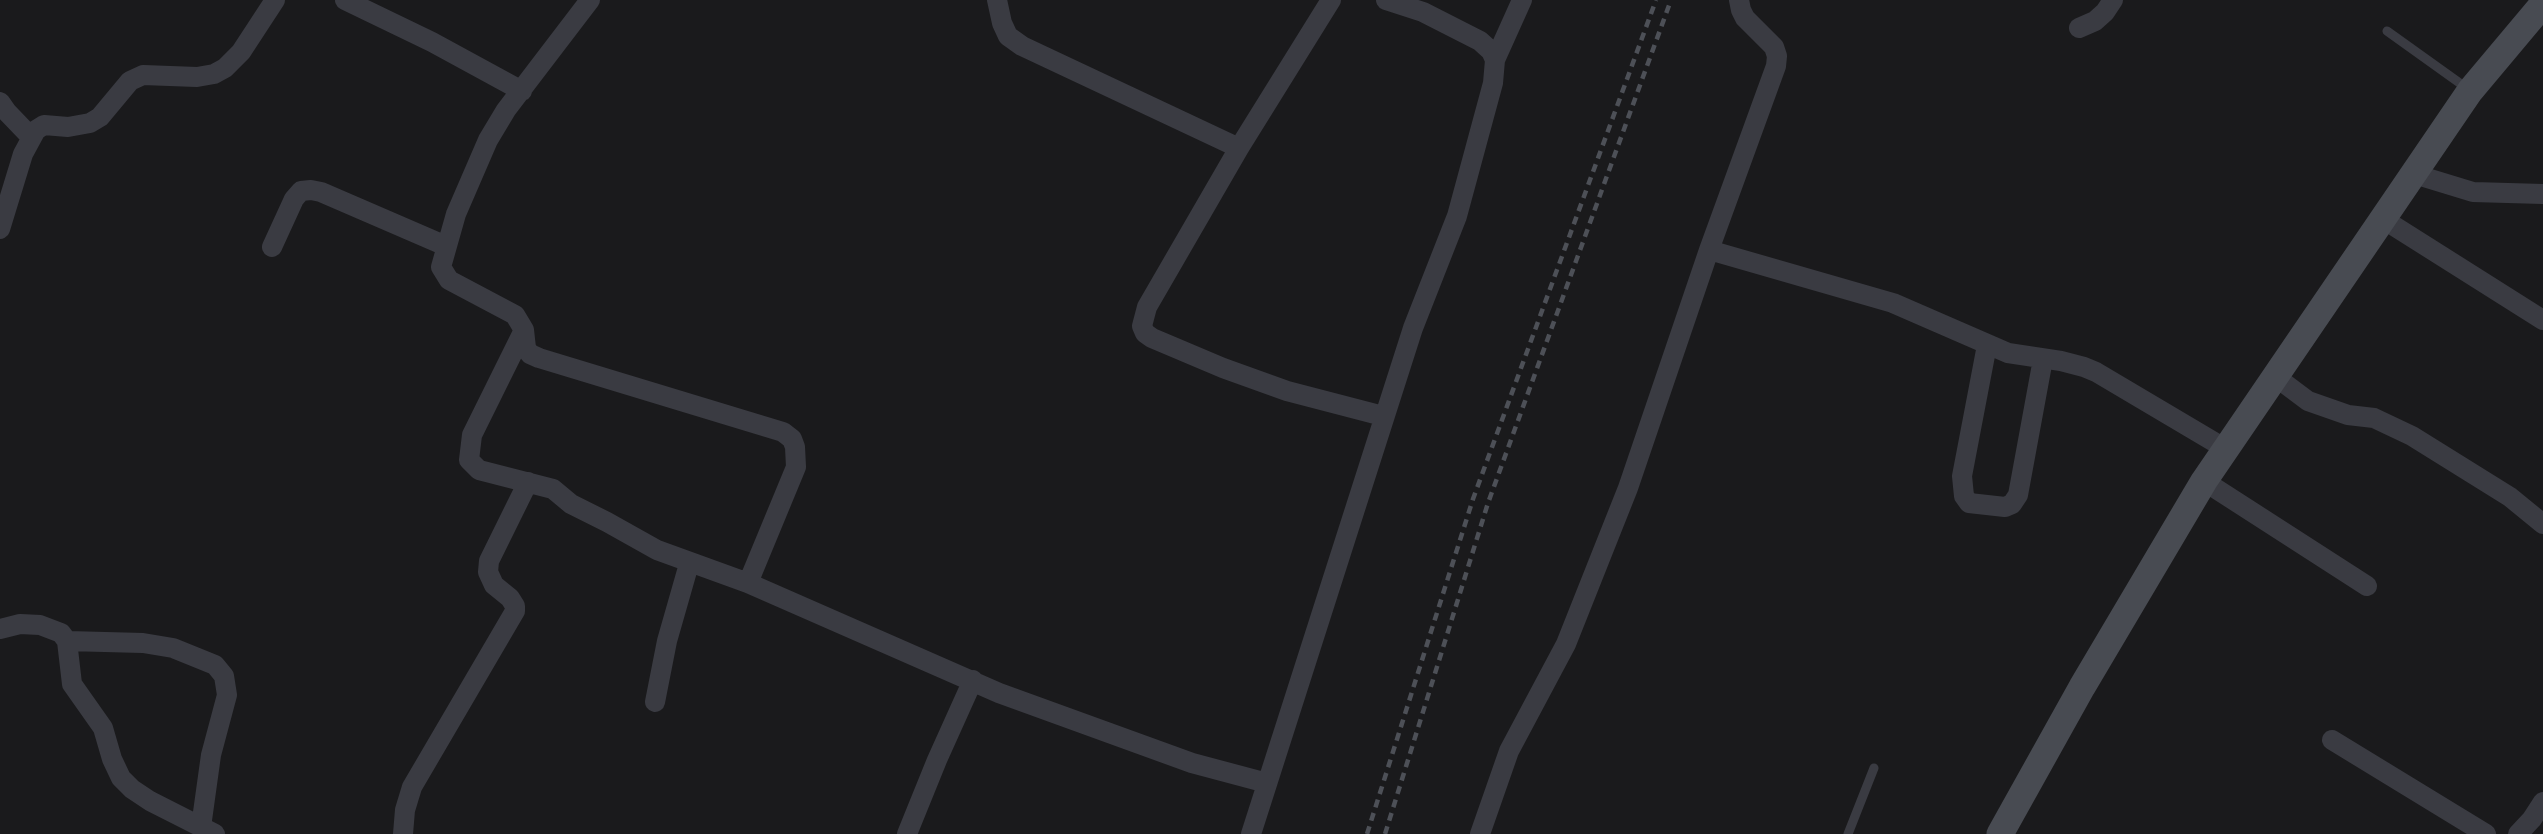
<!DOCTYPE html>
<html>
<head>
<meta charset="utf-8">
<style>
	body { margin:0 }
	canvas { display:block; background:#1a1a1c }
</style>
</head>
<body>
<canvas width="2543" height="834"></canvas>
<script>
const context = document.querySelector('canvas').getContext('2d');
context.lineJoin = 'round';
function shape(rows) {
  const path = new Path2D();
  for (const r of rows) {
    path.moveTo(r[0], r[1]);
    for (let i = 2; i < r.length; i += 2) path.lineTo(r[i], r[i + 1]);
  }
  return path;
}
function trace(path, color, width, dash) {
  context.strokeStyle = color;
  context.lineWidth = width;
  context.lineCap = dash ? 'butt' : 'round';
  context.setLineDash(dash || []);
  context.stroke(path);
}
trace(shape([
	[2387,31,2468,89],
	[1848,834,1874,768]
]), '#3a3b42', 9);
trace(shape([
	[345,0,432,42,522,91],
	[590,0,506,110,488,140,456,214,441,267,449,280,515,315,524,330,526,348,530,354,539,358,783,432,792,439,795,447,796,467,748,583],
	[997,0,1002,23,1008,36,1022,46,1239,148],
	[1331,0,1239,148,1147,307,1142,326,1145,333,1152,338,1223,368,1287,391,1383,416],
	[2079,28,2095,21,2105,12,2113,0],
	[1495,60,1522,0],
	[0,102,7,112,31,137],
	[2414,174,2473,192,2543,194],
	[2383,219,2543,320],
	[0,229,23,154,36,130,44,125,68,127,90,123,100,117,130,81,143,75,197,77,214,74,225,68,241,52,275,0],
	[272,247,294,199,301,191,311,190,321,192,446,246],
	[1709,250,1893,303,2008,353,2061,361,2084,367,2096,372,2226,449],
	[524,330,472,435,469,460,479,470,553,489,571,504,607,522,657,550,748,583,999,693,1192,763,1267,783],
	[1987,345,1962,476,1964,496,1969,503,2005,507,2012,504,2018,495,2043,359],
	[2276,377,2308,401,2348,415,2374,418,2412,436,2510,497,2543,524],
	[2204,481,2367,586],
	[0,629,20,624,40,625,61,633,67,641,72,684,103,728,112,759,121,778,132,789,150,801,215,834],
	[67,641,143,643,173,648,215,665,224,676,227,695,211,755,201,827],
	[655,702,667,641,689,564],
	[2332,740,2486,834],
	[403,834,405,810,412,787,515,611,515,606,510,598,494,585,488,572,489,561,528,482],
	[907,834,937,760,973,680],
	[1251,834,1413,328,1457,216,1493,83,1495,60,1491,51,1480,41,1423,12,1386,0],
	[1480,834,1509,751,1566,644,1628,488,1709,250,1776,66,1777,56,1774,47,1745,18,1741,10,1739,0],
	[2518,834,2532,819,2543,802]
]), '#3a3b42', 20);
trace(shape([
	[2000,834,2082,687,2204,481,2470,91,2543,4]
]), '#484b52', 27);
trace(shape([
	[1367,834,1473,499,1656,0],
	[1385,834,1488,503,1671,0]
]), '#4d5057', 4.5, [8, 6]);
</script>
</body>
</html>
